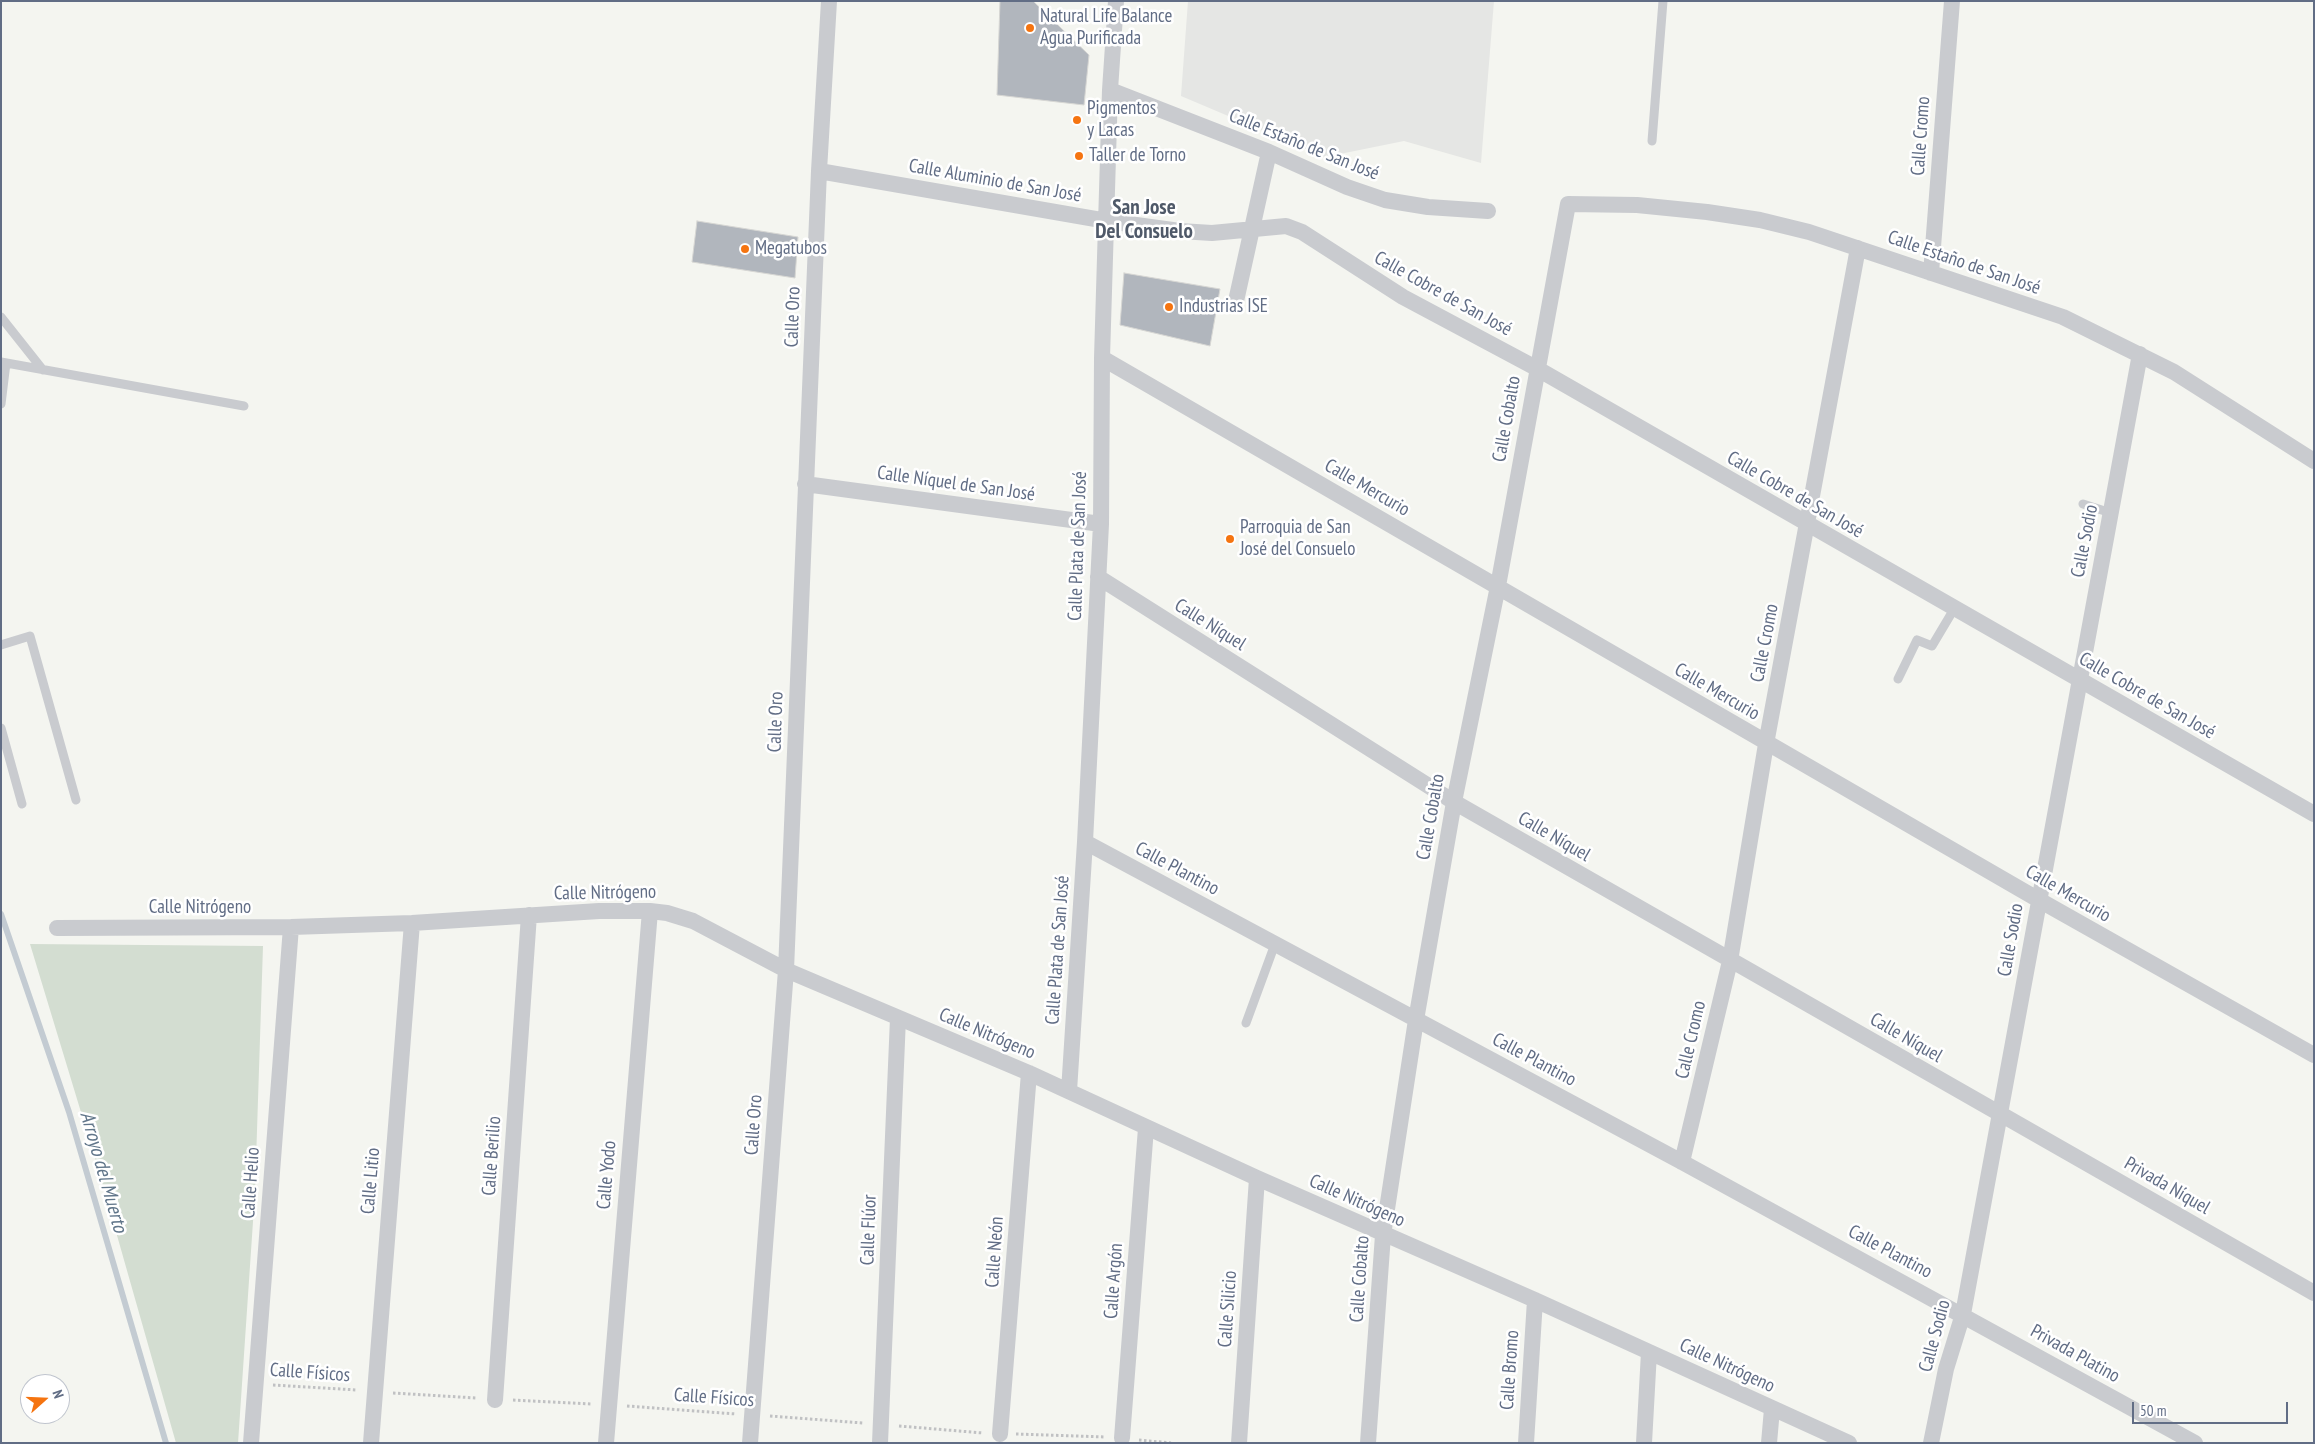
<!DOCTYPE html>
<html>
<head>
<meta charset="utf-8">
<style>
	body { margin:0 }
	#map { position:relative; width:2315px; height:1444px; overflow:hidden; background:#f4f5f0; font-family:"PT Sans Narrow",sans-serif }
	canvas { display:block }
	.frame { position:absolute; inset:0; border:2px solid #616d85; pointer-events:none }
	.north { position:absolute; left:20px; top:1374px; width:50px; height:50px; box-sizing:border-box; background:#fff; border:1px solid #c0c5ce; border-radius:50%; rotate:70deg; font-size:14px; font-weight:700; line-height:20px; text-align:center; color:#616d85 }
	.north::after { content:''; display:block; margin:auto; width:18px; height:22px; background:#f57410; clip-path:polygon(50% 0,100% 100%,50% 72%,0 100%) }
	.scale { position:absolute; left:2132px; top:1402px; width:156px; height:22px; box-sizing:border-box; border:2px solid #616d85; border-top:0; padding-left:6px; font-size:15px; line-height:18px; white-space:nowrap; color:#616d85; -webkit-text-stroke:4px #fff; paint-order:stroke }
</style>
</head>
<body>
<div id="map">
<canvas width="2315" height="1444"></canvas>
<div class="frame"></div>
<div class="north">N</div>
<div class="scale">50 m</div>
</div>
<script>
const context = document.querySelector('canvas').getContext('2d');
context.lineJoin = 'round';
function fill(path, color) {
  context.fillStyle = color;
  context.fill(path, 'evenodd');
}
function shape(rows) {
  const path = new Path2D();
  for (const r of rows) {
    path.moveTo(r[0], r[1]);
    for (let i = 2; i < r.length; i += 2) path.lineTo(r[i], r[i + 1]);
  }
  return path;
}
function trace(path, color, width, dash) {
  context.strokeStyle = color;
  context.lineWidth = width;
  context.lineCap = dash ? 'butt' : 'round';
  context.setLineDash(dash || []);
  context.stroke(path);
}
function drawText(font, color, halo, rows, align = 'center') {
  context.font = font + ' "PT Sans Narrow",sans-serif';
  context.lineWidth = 5;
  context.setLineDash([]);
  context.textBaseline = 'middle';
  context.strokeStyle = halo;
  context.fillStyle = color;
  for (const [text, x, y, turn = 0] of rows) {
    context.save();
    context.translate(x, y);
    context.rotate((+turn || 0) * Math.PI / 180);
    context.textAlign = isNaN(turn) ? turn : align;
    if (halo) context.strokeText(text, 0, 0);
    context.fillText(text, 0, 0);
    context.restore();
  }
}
fill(shape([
	[1188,1,1494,1,1481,163,1404,141,1325,157,1181,96]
]), '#e5e6e4');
fill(shape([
	[30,944,263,946,255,1192,238,1443,176,1443,97,1165]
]), '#d3ddd1');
trace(shape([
	[1,914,69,1112,166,1443]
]), '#c3cbd2', 6);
const building = shape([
	[1000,1,1033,1,1089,55,1084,105,997,95,1000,1],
	[697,221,798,237,795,278,692,262,697,221],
	[1124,273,1220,289,1210,346,1120,325,1124,273]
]);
fill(building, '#b1b6bd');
trace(building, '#d6d6d3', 1);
trace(shape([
	[273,1385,357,1390],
	[393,1393,476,1398],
	[513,1400,591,1404],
	[627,1406,736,1414],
	[770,1416,863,1423],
	[899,1426,983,1433],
	[1016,1434,1105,1437],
	[1139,1440,1171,1443]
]), '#c0c1c3', 3, [2.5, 2.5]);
trace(shape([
	[1652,141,1663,1],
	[1,317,43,370],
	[1,362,244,406],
	[1,404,6,363],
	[2083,504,2111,513],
	[1,645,30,636,76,800],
	[1898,679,1917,640,1932,646,1954,609],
	[1,728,22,804],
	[1246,1023,1275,944]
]), '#c9cbcf', 9);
trace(shape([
	[1110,90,1269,152,1347,187,1385,200,1428,207,1488,211],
	[819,171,1107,221,1180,231,1212,233,1286,226,1302,232,1403,297,1536,368,2314,814],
	[1931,273,1952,1],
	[1236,301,1269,152],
	[1102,358,2039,900,2314,1055],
	[805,484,1101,524],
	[1098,577,1454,802,2314,1293],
	[1085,842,1682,1162,2195,1443],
	[57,928,291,927,412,923,599,911,650,911,667,913,693,921,786,970,1029,1073,1257,1178,1535,1300,1849,1443],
	[1069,1091,1085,842,1101,524,1102,358,1110,90,1116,1],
	[1682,1162,1730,961,1766,744,1858,248],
	[495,1400,529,915],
	[1000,1434,1029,1073],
	[1122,1438,1146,1128],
	[251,1443,291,927],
	[371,1443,412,923],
	[606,1443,650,911],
	[750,1443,786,970,819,171,829,1],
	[880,1443,898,1018],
	[1239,1443,1257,1178],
	[1368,1443,1383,1235,1416,1020,1454,802,1498,586,1568,204,1637,205,1707,212,1760,220,1809,232,2063,317,2174,372,2314,461],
	[1526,1443,1535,1300],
	[1644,1443,1649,1352],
	[1769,1443,1772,1409],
	[1931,1443,1946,1369,1963,1314,2140,354]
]), '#c9cbcf', 16);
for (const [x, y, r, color] of [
	[1030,28,5,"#f57410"],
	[1077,120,5,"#f57410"],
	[1079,156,5,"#f57410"],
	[745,249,5,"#f57410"],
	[1169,307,5,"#f57410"],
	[1230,539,5,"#f57410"]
]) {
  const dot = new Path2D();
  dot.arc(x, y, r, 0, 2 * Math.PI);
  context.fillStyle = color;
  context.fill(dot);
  trace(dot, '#fff', 2);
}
drawText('19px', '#616d85', '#fff', [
	["Natural Life Balance",1040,17],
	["Agua Purificada",1040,39],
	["Pigmentos",1087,109],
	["y Lacas",1087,131],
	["Taller de Torno",1089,156],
	["Megatubos",755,249],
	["Industrias ISE",1179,307],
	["Parroquia de San",1240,528],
	["José del Consuelo",1240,550]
], 'left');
drawText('19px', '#616d85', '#fff', [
	["Calle Cromo",1921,136,-86],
	["Calle Estaño de San José",1304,145,22],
	["Calle Aluminio de San José",995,181,10],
	["Calle Estaño de San José",1964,263,19],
	["Calle Cobre de San José",1443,294,29],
	["Calle Oro",793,317,-88],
	["Calle Cobalto",1507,419,-80],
	["Calle Níquel de San José",956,484,8],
	["Calle Mercurio",1367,488,30],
	["Calle Cobre de San José",1795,495,30],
	["Calle Sodio",2085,541,-79],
	["Calle Plata de San José",1078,546,-88],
	["Calle Níquel",1210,625,32],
	["Calle Cromo",1765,643,-79],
	["Calle Mercurio",1717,692,30],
	["Calle Cobre de San José",2147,696,30],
	["Calle Oro",776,722,-88],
	["Calle Cobalto",1431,817,-80],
	["Calle Níquel",1554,837,30],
	["Calle Plantino",1177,869,28],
	["Calle Nitrógeno",605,893,-1],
	["Calle Mercurio",2068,894,30],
	["Calle Nitrógeno",200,908],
	["Calle Sodio",2011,940,-80],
	["Calle Plata de San José",1058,950,-86],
	["Calle Nitrógeno",987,1034,23],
	["Calle Níquel",1906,1038,30],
	["Calle Cromo",1691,1040,-77],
	["Calle Plantino",1534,1060,28],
	["Calle Oro",754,1125,-86],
	["Calle Berilio",492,1156,-86],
	["Calle Yodo",607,1175,-85],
	["Calle Litio",371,1181,-85],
	["Calle Helio",251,1183,-86],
	["Privada Níquel",2167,1186,30],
	["Calle Nitrógeno",1357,1201,24],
	["Calle Flúor",869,1230,-88],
	["Calle Neón",995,1252,-86],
	["Calle Plantino",1890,1252,28],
	["Calle Cobalto",1360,1279,-86],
	["Calle Argón",1114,1281,-86],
	["Calle Silicio",1228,1309,-86],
	["Calle Sodio",1935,1336,-75],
	["Privada Platino",2075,1354,29],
	["Calle Nitrógeno",1727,1366,25],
	["Calle Bromo",1510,1370,-86],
	["Calle Físicos",310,1373,4],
	["Calle Físicos",714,1398,4]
]);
drawText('italic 20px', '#61768a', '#fff', [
	["Arroyo del Muerto",103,1172,74]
]);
drawText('bold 21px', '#4f5969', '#fff', [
	["San Jose",1144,208],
	["Del Consuelo",1144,232]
]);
</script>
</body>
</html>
